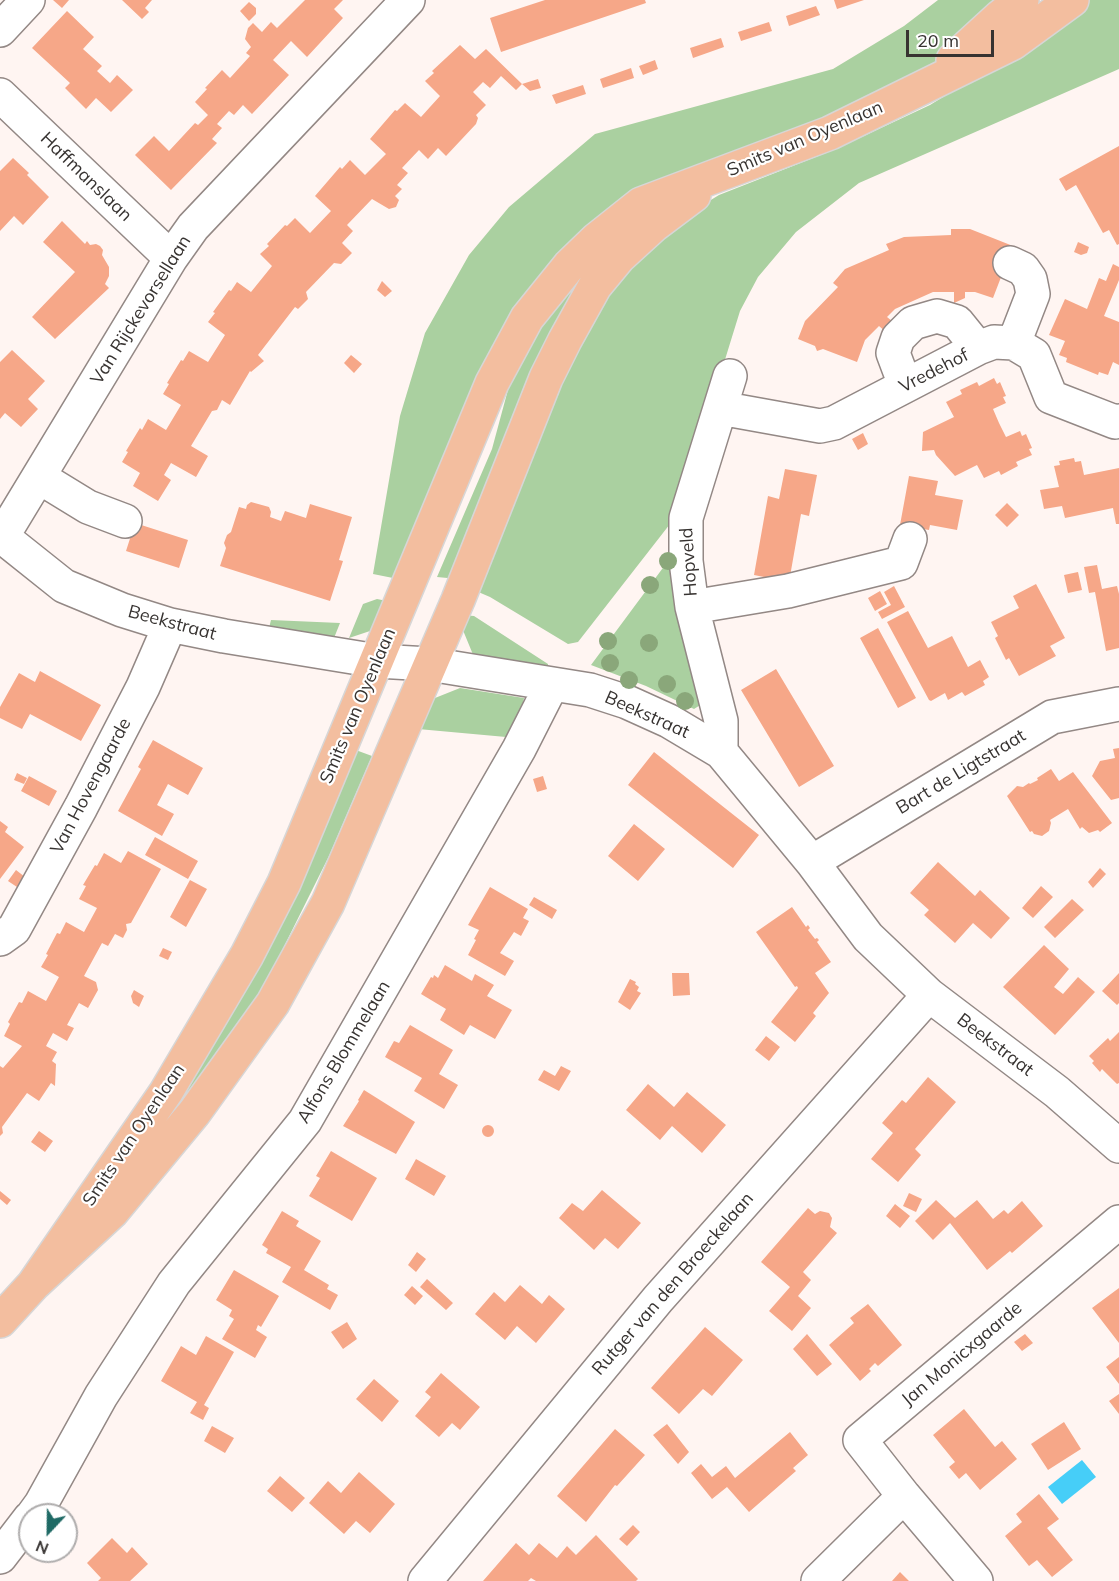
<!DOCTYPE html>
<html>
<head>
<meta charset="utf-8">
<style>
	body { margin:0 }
	#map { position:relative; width:1119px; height:1581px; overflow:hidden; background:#fff5f2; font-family:Mulish,sans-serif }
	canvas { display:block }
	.north { position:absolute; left:18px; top:1503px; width:60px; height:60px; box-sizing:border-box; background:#fff; border:2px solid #afadad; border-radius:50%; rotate:202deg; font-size:16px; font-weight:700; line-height:24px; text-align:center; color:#373331 }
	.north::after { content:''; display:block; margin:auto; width:21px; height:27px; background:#1f6a65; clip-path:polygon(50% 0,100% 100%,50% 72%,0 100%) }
	.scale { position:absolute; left:906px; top:30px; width:88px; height:27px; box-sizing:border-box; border:3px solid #373331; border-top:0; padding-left:8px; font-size:18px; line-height:21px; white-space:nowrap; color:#373331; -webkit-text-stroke:4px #fff; paint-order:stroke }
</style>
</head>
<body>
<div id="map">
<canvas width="1119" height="1581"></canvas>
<div class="north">N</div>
<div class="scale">20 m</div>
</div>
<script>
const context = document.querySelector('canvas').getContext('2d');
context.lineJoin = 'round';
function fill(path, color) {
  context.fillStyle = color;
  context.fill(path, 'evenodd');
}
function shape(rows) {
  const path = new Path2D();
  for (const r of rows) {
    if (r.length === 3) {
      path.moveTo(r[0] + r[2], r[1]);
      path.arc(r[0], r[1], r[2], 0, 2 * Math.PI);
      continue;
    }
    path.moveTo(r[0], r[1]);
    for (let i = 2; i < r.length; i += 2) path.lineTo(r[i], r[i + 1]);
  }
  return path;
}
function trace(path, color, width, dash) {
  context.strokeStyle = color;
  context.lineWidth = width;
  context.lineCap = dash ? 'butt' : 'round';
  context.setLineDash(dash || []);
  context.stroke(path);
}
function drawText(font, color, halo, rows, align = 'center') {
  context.font = font + ' Mulish,sans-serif';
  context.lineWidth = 4.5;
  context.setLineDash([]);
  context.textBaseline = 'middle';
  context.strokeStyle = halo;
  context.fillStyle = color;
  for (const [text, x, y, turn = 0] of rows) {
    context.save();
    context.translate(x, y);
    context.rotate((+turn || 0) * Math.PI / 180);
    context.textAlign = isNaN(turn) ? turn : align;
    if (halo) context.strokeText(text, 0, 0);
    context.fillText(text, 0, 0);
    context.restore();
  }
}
fill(shape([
	[938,0,1014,0,918,76,576,244,403,580,373,574,400,416,425,333,469,255,509,207,595,134,833,69,904,26],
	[1089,0,1119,0,1119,69,859,183,796,232,758,277,740,311,677,515,578,642,568,644,490,597,469,588,570,342,660,231,719,195,836,149,930,105,992,67],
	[603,250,458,579,437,577,492,449,516,360,524,343],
	[668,561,673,562,705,702,694,709,646,686,591,665],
	[377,599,392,602,385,626,349,638,363,604],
	[463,615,474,616,548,664,548,671,474,657,460,623],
	[271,620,340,623,334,638,268,632],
	[460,688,524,698,517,738,418,729,425,702],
	[353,749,372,756,329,856,241,1033,111,1187,207,1056,239,999]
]), '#aad0a0');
fill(shape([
	[1082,1460,1096,1477,1062,1504,1048,1487]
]), '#46cef8');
fill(shape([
	[53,0,69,0,62,8],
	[122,0,152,0,145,8,149,12,142,19],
	[305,0,343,0,334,9,343,18,307,57,291,41,273,60,289,75,252,114,243,105,234,115,229,111,217,124,222,128,212,139,217,143,171,190,135,155,154,136,169,151,195,123,198,125,208,115,195,102,207,89,205,88,222,70,230,78,250,56,246,53,251,47,245,39,248,28,253,23,262,32,271,22,277,28],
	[545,0,645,0,646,3,501,52,490,18],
	[834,0,864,0,837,9],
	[249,2,256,8,256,14,249,21,240,11],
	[816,6,820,15,789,26,786,16],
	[67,11,94,37,83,49,102,66,97,71,110,83,117,75,133,90,111,112,96,98,86,109,65,88,70,83,32,48],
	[769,22,772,31,741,41,738,32],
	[721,38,724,47,693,58,690,48],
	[460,45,475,59,486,49,522,84,516,90,501,76,490,88,483,82,473,92,486,105,476,115,478,118,476,124,446,156,438,148,428,159,419,150,402,168,408,173,397,185,402,189,395,196,399,200,396,207,389,209,372,199,347,225,353,231,342,243,352,253,341,264,334,263,306,292,308,299,298,309,295,307,258,355,264,361,251,372,250,371,230,405,222,400,217,410,212,411,191,446,208,456,196,477,171,463,164,475,171,480,158,501,133,486,140,473,122,462,128,452,126,451,140,428,142,430,148,419,166,430,181,405,163,394,169,384,167,383,181,360,183,361,189,351,208,362,225,335,208,322,215,313,213,312,229,290,231,291,237,282,251,292,272,266,260,254,269,246,267,244,285,225,287,226,295,218,310,233,331,211,315,196,340,167,342,169,350,160,365,175,386,154,370,139,395,110,397,111,405,103,421,117,430,107,440,96,425,81,434,73,432,71],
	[655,60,658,69,643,75,639,66],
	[631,68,634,78,603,88,600,79],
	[538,79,541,88,530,91,522,84],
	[583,85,586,94,556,104,552,95],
	[1119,146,1119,244,1117,245,1109,230,1103,233,1076,185,1066,191,1059,179],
	[13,158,29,173,27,175,49,197,23,225,14,216,0,231,0,171],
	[62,221,85,244,87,241,90,245,96,244,100,246,103,250,102,255,109,267,109,276,105,284,109,288,55,339,32,317,75,272,43,242],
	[951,229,970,229,1013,246,993,298,975,292,965,292,965,298,954,303,954,292,933,292,895,309,887,317,892,321,887,333,879,326,865,340,857,362,823,349,817,351,815,346,798,339,805,321,838,287,833,283,845,269,889,250,886,244,904,237,951,235],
	[1078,242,1089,247,1087,253,1081,255,1074,252],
	[1113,264,1119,267,1119,280,1104,316,1119,322,1119,365,1113,362,1108,375,1099,372,1098,375,1066,362,1067,358,1059,355,1065,341,1049,335,1065,299,1087,309,1099,278,1106,281],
	[382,281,392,291,385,297,377,290],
	[12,350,45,381,28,399,38,409,21,427,5,413,0,419,0,362],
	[351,355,362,364,354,373,344,363],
	[994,378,997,384,1000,382,1006,396,1003,397,1006,403,993,409,999,423,1006,437,1020,431,1022,436,1026,434,1032,448,1029,449,1032,455,1016,462,1018,466,1001,475,999,471,984,478,977,465,955,476,936,455,934,450,922,451,923,432,954,417,946,402,962,394,960,390,977,382,979,386],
	[863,433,868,444,858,450,852,439],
	[1074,458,1075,462,1081,461,1084,475,1119,468,1119,524,1116,524,1113,508,1065,518,1062,506,1044,509,1040,490,1059,487,1054,466,1060,465,1059,461],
	[785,469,817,475,809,516,801,514,789,582,754,575,768,496,779,499],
	[909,476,938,481,935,495,963,500,957,530,930,525,929,530,900,525],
	[251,502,269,507,271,512,270,517,281,521,285,511,306,518,310,504,352,517,339,560,343,561,330,601,220,566,226,548,224,543,227,535,231,532,239,507,246,509,247,505],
	[1007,503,1019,515,1007,527,995,515],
	[135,523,188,540,179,568,126,551],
	[1097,565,1102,589,1117,586,1119,594,1119,648,1106,651,1095,592,1089,593,1084,567],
	[1078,572,1082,590,1068,593,1064,575],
	[1036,584,1065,638,1050,646,1056,656,1019,676,1009,658,1006,660,995,638,998,636,991,622,1019,608,1013,596],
	[894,586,905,607,882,619,878,612,891,605,884,592],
	[880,591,887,604,875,611,868,598],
	[908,611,928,648,952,636,968,667,980,660,989,677,983,681,985,685,965,696,962,692,948,700,945,693,931,701,929,700,887,622],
	[878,628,916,698,898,708,860,638],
	[776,669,834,766,799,787,741,690],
	[40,671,101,705,81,741,30,714,22,729,0,718,0,707,19,673,35,682],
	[153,740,203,768,188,795,168,784,157,805,174,814,162,836,118,811,141,769,138,767],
	[1119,748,1119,798,1111,800,1092,776,1100,761,1115,758,1113,749],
	[654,752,759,835,733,868,628,785],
	[1051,769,1059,781,1073,772,1112,823,1100,832,1098,830,1089,833,1082,827,1080,829,1068,809,1050,820,1051,823,1049,831,1042,836,1034,834,1032,831,1030,832,1007,796,1017,786,1023,787,1029,783,1030,784,1038,780,1037,778],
	[17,773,27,778,24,784,14,780],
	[29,776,57,791,49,806,21,791],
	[543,776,547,789,537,792,533,779],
	[0,821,8,827,5,832,24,847,0,879],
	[634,824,665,849,638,881,608,856],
	[155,837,198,861,188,879,145,855],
	[128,851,161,869,131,923,126,924,127,930,123,938,115,934,108,946,102,943,84,976,96,982,98,990,88,1008,79,1003,67,1025,74,1028,67,1041,53,1033,46,1046,57,1052,52,1061,56,1064,55,1086,51,1083,39,1101,27,1093,2,1127,3,1133,0,1136,0,1066,3,1068,22,1046,4,1036,10,1024,8,1022,19,1002,22,1003,28,991,46,1001,59,977,41,967,48,955,46,954,57,933,60,934,66,922,84,932,97,908,79,899,86,886,83,885,95,865,97,866,104,853,121,863],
	[938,862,975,896,980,890,1010,918,991,939,973,923,955,943,924,915,929,910,910,893],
	[1100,868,1106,874,1093,888,1088,882],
	[16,870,25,877,17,887,8,881],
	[190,880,207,889,186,927,170,917],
	[1041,886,1053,897,1033,918,1022,908],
	[490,887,528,909,523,918,529,921,521,936,514,932,500,953,514,961,505,976,468,955,476,940,474,939,479,930,468,925],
	[534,897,557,910,552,919,529,905],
	[1072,899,1084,910,1055,938,1044,927],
	[792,907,806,927,808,925,810,928,808,930,815,939,817,938,819,940,817,942,831,962,815,973,829,993,813,1013,816,1016,795,1042,771,1022,798,988,797,986,795,987,756,932],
	[1044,945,1069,969,1054,987,1063,994,1078,977,1095,992,1055,1035,1003,987],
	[163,948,172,952,168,960,159,956],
	[445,965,472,981,475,974,494,985,487,996,512,1010,495,1039,470,1025,464,1035,440,1020,446,1009,421,994,431,977,433,978,434,975,438,978],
	[672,973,689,973,690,995,673,996],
	[1119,973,1119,1003,1117,1005,1102,991],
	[630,979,636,982,635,984,639,987,637,991,641,993,630,1010,618,1002],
	[134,990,144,996,139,1007,133,1003,131,996],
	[410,1025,453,1050,439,1074,458,1085,444,1109,414,1091,422,1078,385,1057,394,1041,399,1043],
	[1119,1032,1119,1083,1117,1084,1102,1069,1100,1072,1092,1063,1094,1061,1089,1056,1108,1038,1110,1041],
	[766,1036,780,1047,769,1061,755,1050],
	[561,1066,571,1071,559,1091,538,1080,544,1070,555,1076],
	[928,1077,956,1102,915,1149,921,1155,898,1182,871,1159,893,1133,882,1123,902,1100,906,1103],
	[648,1084,674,1107,687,1092,726,1125,702,1153,672,1126,660,1140,626,1110],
	[364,1090,415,1122,396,1154,343,1126,359,1101,358,1100],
	[488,1131,6],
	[39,1131,53,1141,45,1152,31,1142],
	[331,1151,377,1178,352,1221,309,1196,320,1178,316,1176],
	[416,1159,446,1176,434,1196,405,1179],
	[602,1190,641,1223,618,1249,605,1238,594,1250,559,1218,572,1203,583,1211],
	[0,1191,11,1200,7,1205,0,1199],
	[909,1193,922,1199,916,1212,903,1206],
	[936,1200,955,1218,977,1200,993,1219,1004,1210,1008,1214,1022,1201,1043,1226,1012,1253,1010,1251,987,1270,950,1223,933,1240,915,1221],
	[895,1204,910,1216,900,1228,886,1216],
	[808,1208,815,1214,820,1211,829,1213,832,1218,830,1227,837,1233,803,1272,811,1280,798,1296,811,1308,792,1331,769,1311,790,1287,761,1262],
	[282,1211,299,1221,296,1226,321,1241,304,1270,329,1285,327,1289,338,1295,330,1310,282,1282,291,1267,266,1253,268,1249,262,1245],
	[417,1252,426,1259,416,1272,408,1265],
	[234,1270,279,1296,261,1327,258,1325,256,1330,267,1337,255,1358,222,1339,234,1319,229,1316,232,1310,216,1300],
	[427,1279,453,1303,446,1310,420,1287],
	[520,1285,542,1304,549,1295,565,1309,536,1343,517,1326,505,1340,475,1314,494,1292,505,1302],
	[412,1286,423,1296,415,1305,404,1295],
	[1119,1288,1119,1343,1092,1308],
	[868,1304,902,1345,878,1366,875,1363,869,1369,871,1371,860,1381,829,1345,854,1323,850,1318],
	[347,1322,357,1339,343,1349,331,1332],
	[705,1327,743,1360,712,1396,703,1389,679,1414,651,1388],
	[807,1334,832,1364,817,1376,793,1349],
	[1025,1334,1033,1343,1022,1351,1014,1342],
	[206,1336,234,1352,204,1405,209,1408,203,1420,190,1413,197,1402,161,1381,181,1346,196,1355],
	[1119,1357,1119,1384,1106,1367],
	[441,1373,480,1407,460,1430,452,1423,439,1437,415,1416,431,1397,425,1392],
	[374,1379,399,1401,382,1422,356,1399],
	[1119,1394,1119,1414,1109,1401],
	[964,1409,995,1447,1002,1441,1017,1459,980,1490,966,1473,959,1479,949,1467,955,1462,933,1435],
	[1064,1422,1081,1449,1048,1470,1031,1444],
	[667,1424,689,1452,678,1464,653,1435],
	[212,1426,234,1438,225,1453,204,1441],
	[615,1429,645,1455,617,1486,615,1485,586,1522,557,1496],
	[790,1432,808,1455,793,1468,796,1471,749,1512,727,1487,712,1499,691,1473,701,1464,712,1477,726,1466,735,1478],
	[359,1472,395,1504,370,1533,356,1521,344,1534,309,1503,328,1481,341,1493],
	[280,1476,305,1498,292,1512,267,1491],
	[1039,1494,1059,1519,1047,1528,1073,1560,1052,1577,1037,1560,1029,1566,1005,1536,1022,1522,1016,1514],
	[633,1525,640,1532,627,1546,619,1539],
	[596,1535,638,1579,636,1581,536,1581,531,1578,528,1581,483,1581,516,1543,529,1555,539,1543,557,1558,567,1546,576,1555],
	[112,1538,127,1553,132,1547,148,1564,130,1581,98,1581,101,1578,87,1563],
	[900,1572,909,1581,892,1581]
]), '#f6a788');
const minor = shape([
	[0,30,28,0],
	[0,95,171,258],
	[1010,263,1023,269,1030,279,1033,294,1014,343],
	[905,385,893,353,898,338,913,323,937,316,957,322,978,348],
	[720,408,820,426,834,423,978,348,994,342,1014,343,1034,355,1051,397,1115,422,1119,421],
	[39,477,88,507,125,521],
	[0,535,64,586,122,610,170,625,224,636,377,661,429,664,590,690,627,702,669,721,721,752,812,862,868,937,929,995,1057,1092,1119,1146],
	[2,537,171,258,193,227,408,0],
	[692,607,788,591,901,563,910,539],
	[721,752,721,721,692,607,686,561,686,518,730,376],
	[812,862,1052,717,1119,704],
	[0,939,14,929,81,807,143,687,170,625],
	[904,1496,976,1581],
	[33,1515,41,1504,101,1396,174,1283,305,1121,519,749,552,684],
	[0,1557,30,1518],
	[425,1581,658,1299,929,995],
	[818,1581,904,1496,860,1440,1119,1222]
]);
const major = shape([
	[953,60,1001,16,1022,0],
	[33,1285,166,1092,247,955,284,883,492,383,527,318,569,266,597,239,641,204,830,133,1013,43,1072,0],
	[0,1321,33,1285,112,1212,194,1113,273,1003,328,903,458,600,546,378,565,340,595,286,619,257,654,225,694,195]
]);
trace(minor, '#938885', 36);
trace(major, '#d7d6d6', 36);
trace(minor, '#fff', 33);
trace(major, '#f3be9f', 33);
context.fillStyle = '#8aa77a';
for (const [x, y] of [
	[668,561],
	[650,585],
	[608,641],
	[649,643],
	[610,663],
	[629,680],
	[667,684],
	[685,701]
]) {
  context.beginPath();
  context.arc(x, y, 9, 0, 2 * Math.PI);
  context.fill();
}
drawText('18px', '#373331', '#fff', [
	["Smits van Oyenlaan",805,139,-23],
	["Haffmanslaan",86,177,44],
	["Van Rijckevorsellaan",141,310,-58],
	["Vredehof",934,371,-27],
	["Hopveld",689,562,-94],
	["Beekstraat",172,623,15],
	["Smits van Oyenlaan",358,706,-67],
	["Beekstraat",647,715,24],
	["Bart de Ligtstraat",961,772,-31],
	["Van Hovengaarde",91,786,-62],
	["Beekstraat",995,1045,37],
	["Alfons Blommelaan",344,1052,-59],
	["Smits van Oyenlaan",134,1135,-56],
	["Rutger van den Broeckelaan",673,1284,-49],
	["Jan Monicxgaarde",962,1354,-40]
]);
</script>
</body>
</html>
